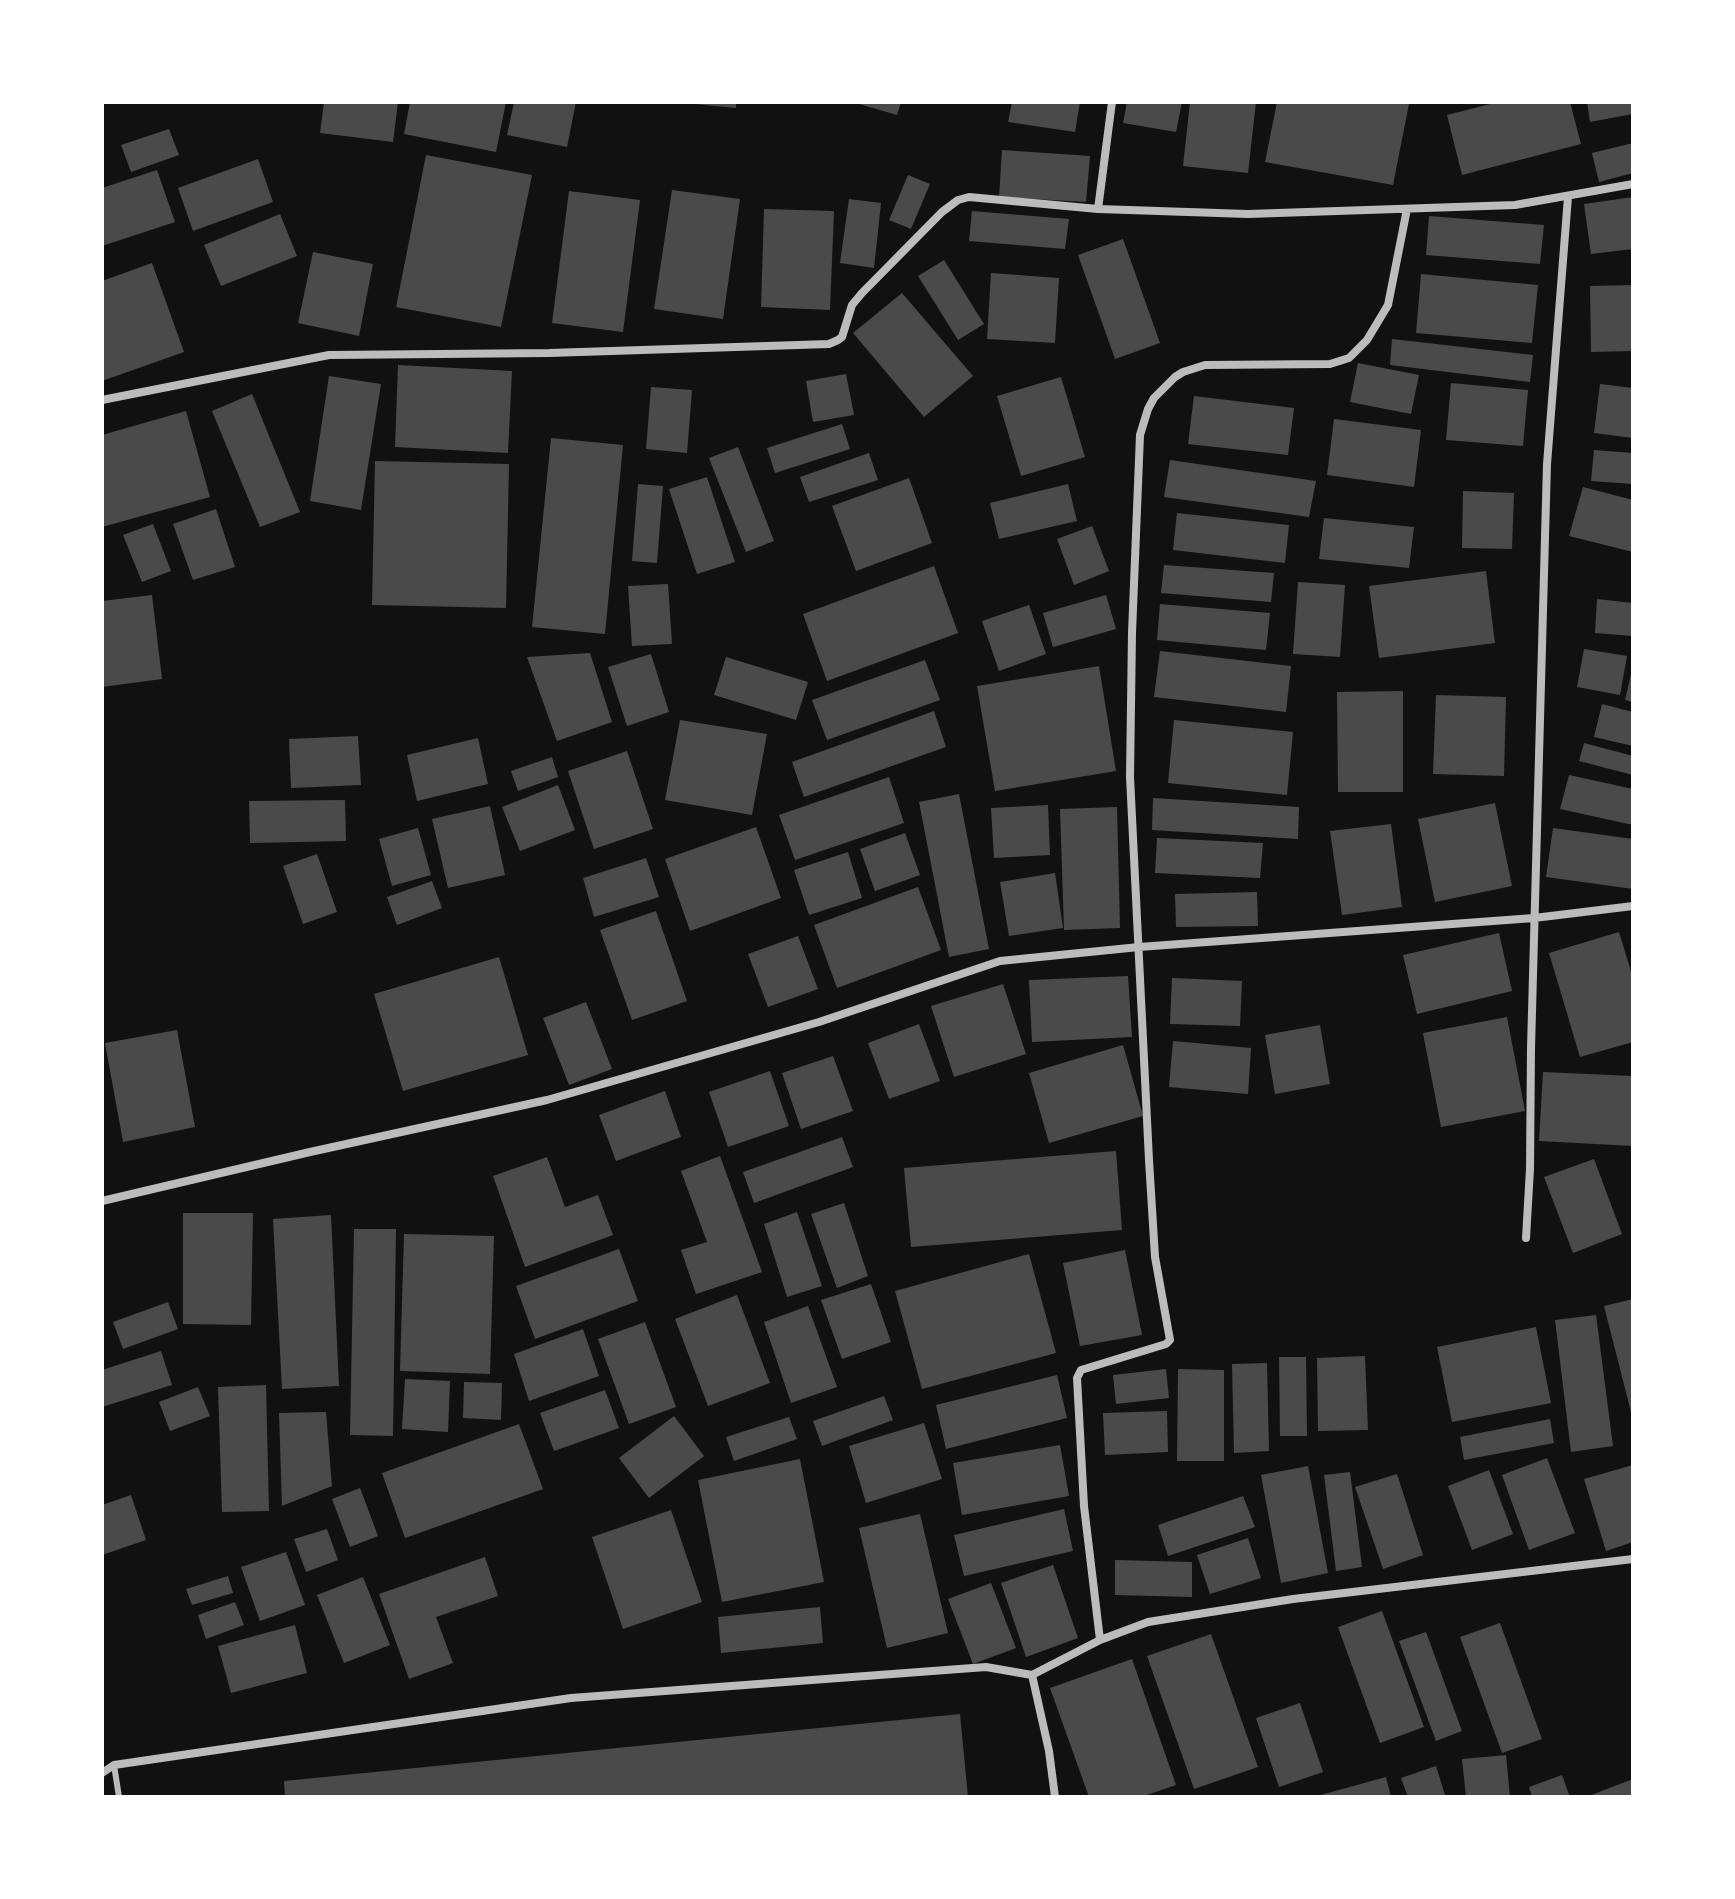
<!DOCTYPE html>
<html>
<head>
<meta charset="utf-8">
<style>
	body { margin:0 }
	#map { position:relative; width:1735px; height:1899px; overflow:hidden; background:#111; font-family:Literata,serif }
	canvas { display:block }
	.frame { position:absolute; inset:0; border:104px solid #fff; pointer-events:none }
</style>
</head>
<body>
<div id="map">
<canvas width="1735" height="1899"></canvas>
<div class="frame"></div>
</div>
<script>
const context = document.querySelector('canvas').getContext('2d');
context.lineJoin = 'round';
function fill(path, color) {
  context.fillStyle = color;
  context.fill(path, 'evenodd');
}
function shape(rows) {
  const path = new Path2D();
  for (const r of rows) {
    path.moveTo(r[0], r[1]);
    for (let i = 2; i < r.length; i += 2) path.lineTo(r[i], r[i + 1]);
  }
  return path;
}
function trace(path, color, width, dash) {
  context.strokeStyle = color;
  context.lineWidth = width;
  context.lineCap = dash ? 'butt' : 'round';
  context.setLineDash(dash || []);
  context.stroke(path);
}
fill(shape([
	[324,102,398,102,393,142,320,133],
	[410,102,506,102,496,152,404,134],
	[514,102,576,102,567,147,507,135],
	[695,102,736,102,736,108,695,104],
	[852,102,901,102,897,115],
	[1012,102,1080,102,1075,132,1008,122],
	[1127,102,1182,102,1176,132,1123,123],
	[1190,102,1256,102,1248,173,1183,166],
	[1277,102,1399,102,1409,104,1393,185,1265,162],
	[1498,102,1570,102,1581,144,1462,175,1447,115],
	[1587,102,1633,102,1633,114,1590,122],
	[169,129,179,155,131,172,121,145],
	[1633,143,1633,173,1599,182,1592,153],
	[1002,150,1090,156,1086,202,999,197],
	[426,155,532,175,501,327,396,307],
	[258,159,273,202,193,231,178,188],
	[157,170,175,222,102,246,102,188],
	[908,175,930,184,911,229,889,220],
	[672,190,740,199,723,319,654,309],
	[569,191,640,200,623,332,552,323],
	[1633,197,1633,249,1591,254,1584,204],
	[849,199,881,203,874,268,840,263],
	[764,209,834,211,830,310,761,307],
	[972,211,1069,219,1065,249,969,241],
	[280,214,297,256,221,286,204,245],
	[1429,216,1544,225,1540,264,1426,255],
	[1123,239,1160,343,1115,359,1078,255],
	[313,252,373,264,359,336,298,323],
	[944,260,984,324,958,340,918,276],
	[152,263,184,352,102,381,102,281],
	[991,273,1059,278,1055,343,987,339],
	[1421,274,1538,285,1532,343,1416,333],
	[1633,285,1633,351,1591,352,1590,286],
	[902,293,973,376,924,417,853,333],
	[1392,339,1533,355,1530,382,1390,365],
	[1358,363,1419,375,1411,414,1350,402],
	[398,365,512,371,508,453,395,447],
	[846,374,854,415,813,422,806,381],
	[329,376,381,384,361,510,310,501],
	[1061,377,1085,457,1021,476,997,396],
	[1451,383,1528,390,1523,446,1446,440],
	[1600,384,1633,388,1633,438,1594,433],
	[651,387,692,390,687,453,646,449],
	[252,394,300,512,260,527,212,411],
	[1194,396,1294,408,1288,455,1188,444],
	[186,411,210,497,102,527,102,435],
	[1334,419,1421,430,1414,487,1327,475],
	[842,424,850,449,775,473,767,448],
	[551,438,623,445,605,634,532,627],
	[738,447,774,541,746,552,709,458],
	[1594,450,1633,453,1633,484,1591,481],
	[869,453,878,480,809,502,800,477],
	[1170,460,1316,481,1309,517,1164,497],
	[375,461,509,464,506,608,372,605],
	[707,477,735,562,697,574,669,489],
	[909,478,932,543,856,571,832,506],
	[638,484,663,486,657,563,632,561],
	[1068,484,1077,521,999,539,990,503],
	[1583,487,1633,500,1633,552,1569,536],
	[1463,491,1514,493,1512,549,1462,548],
	[216,509,235,567,193,580,173,524],
	[1177,513,1289,525,1285,563,1173,550],
	[1324,518,1414,527,1409,568,1319,559],
	[153,524,171,571,142,582,123,535],
	[1092,526,1109,571,1074,585,1057,539],
	[1164,565,1274,573,1271,602,1161,593],
	[934,566,958,633,827,681,803,614],
	[1486,571,1495,643,1379,658,1369,586],
	[1298,582,1345,585,1340,657,1293,654],
	[668,584,672,644,632,646,628,586],
	[152,595,162,679,102,687,102,601],
	[1106,595,1116,629,1053,647,1043,613],
	[1597,599,1633,603,1633,636,1595,633],
	[1160,604,1270,613,1266,650,1157,640],
	[1029,605,1046,654,999,671,982,621],
	[1584,649,1627,656,1620,695,1577,687],
	[1160,651,1291,666,1286,712,1154,697],
	[590,653,612,722,557,741,527,657],
	[651,654,669,712,627,726,608,667],
	[726,657,808,682,796,720,714,695],
	[925,660,940,700,827,740,812,700],
	[1099,666,1116,771,995,791,977,686],
	[1632,670,1633,670,1633,702,1625,700],
	[1403,691,1403,792,1338,792,1337,692],
	[1436,695,1506,697,1504,776,1433,774],
	[1602,704,1633,712,1633,746,1594,737],
	[934,711,946,747,804,797,792,762],
	[680,720,767,734,752,815,665,800],
	[1174,720,1293,732,1287,795,1168,783],
	[358,736,361,785,291,788,289,739],
	[478,738,488,784,417,801,407,755],
	[1584,743,1633,756,1633,775,1579,761],
	[627,751,653,829,594,849,568,771],
	[552,757,558,777,518,791,511,771],
	[1569,775,1633,789,1633,825,1560,809],
	[889,777,904,823,795,860,779,815],
	[558,785,575,830,520,851,502,807],
	[959,794,989,949,949,957,919,802],
	[1153,798,1299,807,1298,839,1152,830],
	[345,800,346,841,250,843,249,801],
	[1495,803,1512,886,1435,902,1418,819],
	[1048,805,1050,855,994,858,991,808],
	[490,806,505,875,448,888,432,819],
	[1117,807,1120,928,1064,930,1060,809],
	[1391,824,1402,907,1342,915,1330,831],
	[756,827,781,898,690,931,665,859],
	[418,828,431,875,392,886,379,839],
	[1553,828,1633,839,1633,889,1546,877],
	[905,833,920,875,875,891,860,849],
	[1157,838,1263,843,1260,878,1155,873],
	[848,852,862,898,809,915,794,870],
	[317,854,337,912,303,924,283,866],
	[646,858,659,897,594,917,583,878],
	[1055,873,1063,928,1009,936,1000,882],
	[432,881,442,908,397,925,387,897],
	[918,887,941,950,837,988,814,925],
	[1257,892,1258,926,1176,927,1175,894],
	[656,911,687,1001,632,1020,600,930],
	[1619,932,1633,978,1633,1042,1580,1057,1549,953],
	[1499,933,1512,991,1417,1014,1403,955],
	[798,936,818,989,768,1007,748,954],
	[499,957,528,1055,403,1091,374,994],
	[1128,976,1132,1037,1032,1042,1029,980],
	[1172,978,1242,981,1240,1026,1170,1024],
	[1003,984,1026,1054,954,1077,931,1006],
	[586,1002,612,1069,569,1085,543,1018],
	[1507,1017,1525,1111,1441,1127,1423,1033],
	[919,1024,940,1081,889,1099,868,1043],
	[1320,1025,1330,1084,1275,1094,1265,1035],
	[177,1030,195,1127,123,1142,105,1043],
	[1173,1041,1251,1048,1248,1094,1169,1087],
	[1123,1045,1143,1116,1049,1143,1029,1073],
	[833,1056,853,1111,801,1129,782,1073],
	[770,1071,789,1126,728,1147,709,1092],
	[1543,1072,1633,1076,1633,1146,1539,1141],
	[665,1091,681,1137,616,1161,599,1115],
	[842,1137,853,1167,754,1203,743,1172],
	[1116,1151,1122,1230,911,1247,904,1168],
	[720,1156,762,1272,696,1294,681,1250,707,1242,681,1171],
	[547,1157,565,1207,598,1195,613,1235,525,1267,493,1176],
	[1594,1159,1622,1234,1573,1253,1544,1177],
	[844,1203,868,1276,837,1288,811,1214],
	[797,1212,822,1286,787,1297,764,1224],
	[183,1213,253,1213,251,1325,183,1324],
	[331,1215,339,1386,282,1389,273,1219],
	[354,1229,396,1229,393,1436,350,1435],
	[404,1234,494,1236,490,1374,400,1371],
	[619,1249,638,1301,535,1339,516,1286],
	[1125,1250,1142,1335,1080,1346,1063,1263],
	[1029,1254,1056,1353,922,1389,895,1291],
	[871,1284,891,1342,842,1359,821,1300],
	[737,1295,770,1383,708,1406,675,1319],
	[1633,1299,1633,1416,1632,1416,1604,1306],
	[168,1302,178,1329,123,1349,113,1322],
	[808,1306,837,1387,791,1403,764,1322],
	[1596,1315,1613,1446,1571,1452,1555,1320],
	[645,1322,676,1407,629,1424,598,1339],
	[1536,1327,1551,1403,1452,1422,1437,1347],
	[583,1329,599,1376,529,1401,514,1354],
	[161,1351,172,1385,102,1407,102,1370],
	[1365,1356,1368,1430,1318,1431,1317,1358],
	[1279,1357,1306,1357,1307,1436,1280,1436],
	[1267,1363,1269,1451,1234,1453,1232,1364],
	[1166,1369,1169,1398,1116,1404,1113,1375],
	[1178,1369,1224,1370,1224,1461,1177,1461],
	[1057,1375,1067,1418,946,1449,936,1405],
	[405,1379,450,1381,448,1432,402,1429],
	[464,1382,502,1383,501,1420,463,1418],
	[266,1385,269,1511,222,1512,218,1387],
	[198,1387,210,1416,170,1431,159,1402],
	[605,1390,619,1428,554,1451,540,1413],
	[884,1396,893,1420,822,1446,813,1421],
	[1167,1411,1168,1452,1105,1455,1103,1413],
	[326,1412,332,1486,282,1506,279,1413],
	[674,1416,704,1456,649,1498,619,1458],
	[789,1417,797,1439,734,1461,726,1437],
	[1550,1419,1554,1443,1464,1460,1460,1437],
	[924,1423,942,1479,866,1503,849,1446],
	[519,1424,543,1489,405,1538,382,1473],
	[1060,1445,1069,1496,962,1515,953,1463],
	[1547,1458,1575,1533,1529,1550,1502,1475],
	[800,1459,824,1582,722,1602,698,1480],
	[1633,1465,1633,1542,1606,1551,1584,1479],
	[1308,1466,1328,1573,1281,1583,1261,1475],
	[1489,1470,1513,1534,1472,1550,1448,1486],
	[1350,1472,1362,1567,1336,1571,1324,1475],
	[1397,1474,1423,1555,1383,1569,1355,1487],
	[360,1488,378,1536,350,1547,332,1499],
	[131,1495,146,1540,102,1555,102,1505],
	[1243,1496,1255,1527,1168,1556,1158,1525],
	[1064,1509,1073,1551,964,1576,954,1535],
	[671,1510,702,1602,623,1629,592,1537],
	[920,1514,948,1633,887,1648,859,1528],
	[327,1529,338,1560,306,1572,294,1539],
	[1248,1538,1261,1578,1210,1594,1197,1555],
	[286,1552,305,1605,260,1621,241,1567],
	[485,1557,498,1596,436,1617,453,1663,409,1679,379,1594],
	[1115,1560,1192,1562,1192,1597,1115,1595],
	[1053,1565,1078,1638,1026,1657,1001,1583],
	[228,1576,233,1593,192,1605,186,1589],
	[363,1577,390,1645,344,1663,317,1595],
	[991,1583,1016,1648,973,1664,948,1599],
	[235,1602,244,1625,206,1639,198,1615],
	[820,1607,823,1643,721,1653,718,1617],
	[1382,1611,1424,1727,1380,1743,1338,1627],
	[1500,1623,1542,1739,1502,1753,1460,1637],
	[295,1625,307,1673,231,1693,218,1646],
	[1426,1632,1462,1731,1436,1741,1399,1641],
	[1211,1634,1258,1767,1194,1789,1147,1656],
	[1132,1659,1176,1785,1141,1797,1089,1797,1050,1688],
	[1300,1703,1323,1772,1279,1787,1256,1718],
	[960,1714,968,1797,285,1797,284,1781],
	[1506,1755,1510,1797,1466,1797,1462,1759],
	[1436,1766,1445,1795,1440,1797,1408,1797,1401,1778],
	[1562,1775,1570,1797,1532,1797,1529,1787],
	[1386,1777,1391,1797,1317,1797,1317,1796],
	[1633,1779,1633,1797,1586,1797]
]), '#4a4a4a');
trace(shape([
	[114,1765,119,1797]
]), '#bcbcbc', 6);
trace(shape([
	[1098,209,1112,102],
	[102,400,329,355,549,353,829,344,838,340,842,337,852,305,862,293,942,212,958,200,969,197,1098,209,1248,214,1515,205,1633,184],
	[102,1201,310,1152,547,1100,819,1022,1000,961,1139,947,1534,918,1633,906],
	[1526,1238,1530,1169,1531,1048,1547,464,1568,197],
	[1100,1640,1084,1506,1077,1378,1081,1370,1166,1344,1170,1340,1155,1257,1149,1160,1130,777,1132,633,1140,435,1148,409,1154,398,1175,377,1183,372,1205,365,1330,364,1349,358,1367,340,1388,305,1407,209],
	[1032,1675,1100,1640,1148,1622,1293,1599,1633,1559],
	[102,1773,114,1765,571,1698,986,1667,1032,1675,1049,1751,1055,1797]
]), '#bcbcbc', 8);
</script>
</body>
</html>
